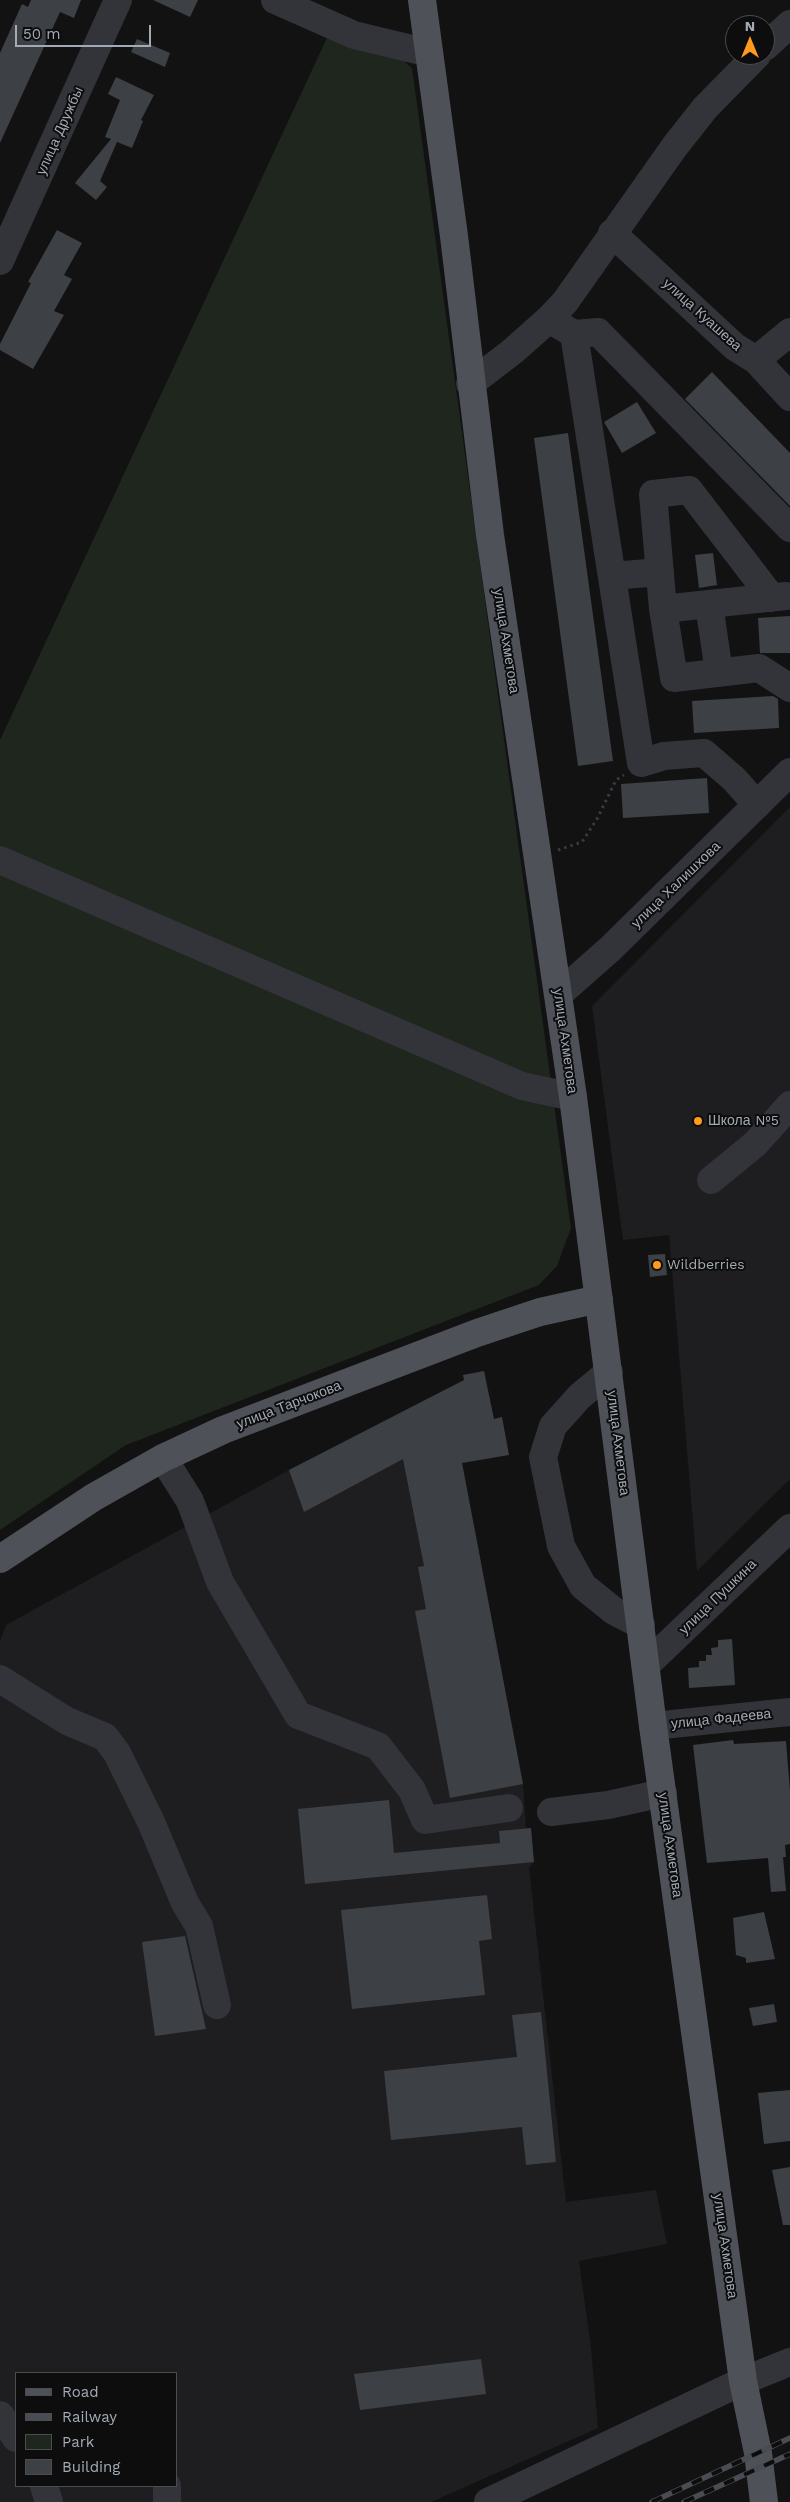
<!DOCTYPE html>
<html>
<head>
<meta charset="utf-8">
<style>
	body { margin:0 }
	#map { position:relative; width:790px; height:2502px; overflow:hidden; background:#121213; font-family:"Work Sans",sans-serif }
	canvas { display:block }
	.legend { position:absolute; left:15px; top:2372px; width:162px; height:115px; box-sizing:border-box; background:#0d0d0e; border:1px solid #494c51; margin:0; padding:6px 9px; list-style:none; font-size:15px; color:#a2aab5 }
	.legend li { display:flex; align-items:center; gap:10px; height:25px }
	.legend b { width:25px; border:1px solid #494c51 }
	.north { position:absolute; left:725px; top:15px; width:50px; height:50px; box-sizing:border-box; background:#0d0d0e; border:1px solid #494c51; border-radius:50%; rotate:0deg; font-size:14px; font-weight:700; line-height:20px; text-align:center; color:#a2aab5 }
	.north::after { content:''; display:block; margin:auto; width:18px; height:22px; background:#ff9a1e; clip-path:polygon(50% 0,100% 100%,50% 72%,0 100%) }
	.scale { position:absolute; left:15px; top:25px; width:136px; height:22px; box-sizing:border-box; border:2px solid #a2aab5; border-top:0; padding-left:6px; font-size:15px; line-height:18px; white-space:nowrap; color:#a2aab5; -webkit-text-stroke:4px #0d0d0e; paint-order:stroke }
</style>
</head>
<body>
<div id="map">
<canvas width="790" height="2502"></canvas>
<ul class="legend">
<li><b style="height:6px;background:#4e5158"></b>Road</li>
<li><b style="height:6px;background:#494c52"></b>Railway</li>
<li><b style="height:14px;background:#1e261e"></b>Park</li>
<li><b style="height:14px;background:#3d4044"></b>Building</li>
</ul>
<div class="north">N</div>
<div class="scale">50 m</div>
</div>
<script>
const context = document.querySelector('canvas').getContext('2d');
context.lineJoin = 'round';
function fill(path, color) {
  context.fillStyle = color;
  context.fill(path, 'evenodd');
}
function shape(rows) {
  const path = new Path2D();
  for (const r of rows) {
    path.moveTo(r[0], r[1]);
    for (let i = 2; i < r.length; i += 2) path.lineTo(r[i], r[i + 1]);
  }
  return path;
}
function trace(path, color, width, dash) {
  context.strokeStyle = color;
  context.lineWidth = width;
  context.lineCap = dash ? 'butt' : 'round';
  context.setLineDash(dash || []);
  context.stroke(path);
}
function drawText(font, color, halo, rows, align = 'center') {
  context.font = font + ' "Work Sans",sans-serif';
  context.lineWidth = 4;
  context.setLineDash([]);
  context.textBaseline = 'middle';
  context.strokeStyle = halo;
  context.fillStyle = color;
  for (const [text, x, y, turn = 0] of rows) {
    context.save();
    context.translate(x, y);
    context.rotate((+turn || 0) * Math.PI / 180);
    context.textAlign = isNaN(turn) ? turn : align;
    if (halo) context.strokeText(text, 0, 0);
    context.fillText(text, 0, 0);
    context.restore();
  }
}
fill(shape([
	[790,807,790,1479,697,1571,669,1235,623,1240,592,1006],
	[448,1388,523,1784,526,1828,531,1828,534,1862,529,1868,566,2202,656,2190,667,2244,579,2261,591,2348,598,2428,431,2502,0,2502,0,1641,6,1625,289,1470],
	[16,2373,176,2373,176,2486,16,2486]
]), '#1e1e20');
fill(shape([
	[333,25,381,41,412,68,571,1228,557,1266,539,1285,126,1445,0,1530,0,740]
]), '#1e261e');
fill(shape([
	[31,0,81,0,74,18,60,12,0,143,0,53,22,4,28,7],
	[153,0,198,0,190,17],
	[137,39,170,53,165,67,131,52],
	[116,77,154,95,141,120,143,121,132,148,117,142,100,181,107,187,96,200,75,183,111,139,105,137,120,100,108,94],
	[57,230,82,243,64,275,72,279,54,311,64,315,33,369,0,350,0,344,31,283,28,282],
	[712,372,790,453,790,506,685,399],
	[637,402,656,433,622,453,604,422],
	[568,433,613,761,578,766,534,438],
	[713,553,717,585,699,588,695,555],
	[790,616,790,653,760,653,758,618],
	[773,696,778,699,779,728,694,733,692,701],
	[707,778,709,813,623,818,621,784],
	[665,1254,667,1275,650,1277,648,1255],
	[484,1371,494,1419,502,1417,509,1455,462,1463,523,1784,450,1798,415,1611,426,1609,418,1567,424,1566,403,1459,304,1512,289,1470,464,1380,463,1375],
	[732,1639,735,1685,689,1688,688,1668,699,1667,699,1661,706,1661,706,1655,712,1655,711,1648,718,1647,718,1640],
	[733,1740,734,1744,786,1741,790,1791,790,1844,785,1845,786,1857,783,1857,786,1891,771,1892,768,1858,707,1863,693,1745],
	[389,1800,394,1853,500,1843,499,1831,531,1828,534,1862,305,1884,298,1809],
	[487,1895,492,1939,479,1941,485,1995,352,2009,341,1910],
	[764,1912,775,1959,746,1963,746,1958,736,1955,733,1918],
	[185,1936,206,2029,155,2036,142,1942],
	[774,2004,777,2022,753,2026,749,2008],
	[541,2012,556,2162,526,2165,522,2127,391,2140,384,2071,517,2057,512,2015],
	[790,2090,790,2141,764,2144,758,2093],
	[790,2167,790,2225,783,2225,772,2170],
	[481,2359,486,2394,360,2410,354,2374]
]), '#3d4044');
trace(shape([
	[558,850,582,842,597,819,616,780,624,775]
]), '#383b40', 3, [2.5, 4]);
trace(shape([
	[275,0,354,35,429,53],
	[765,47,790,24],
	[612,233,735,347,756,360,790,397],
	[0,261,118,0],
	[549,319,574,334,641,763,664,756,704,753,734,779,757,805],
	[574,334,598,332,790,528],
	[756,360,790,332],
	[470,384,513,351,549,319,565,302,675,146,705,108,757,55],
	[612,576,660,572],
	[709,604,663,609,653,494,689,490,772,598],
	[663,609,674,678,759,668,790,688],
	[719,673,709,604,786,596],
	[0,860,522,1086,573,1097],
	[559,994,610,949,790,772],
	[711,1180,755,1144,790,1105],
	[609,1372,580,1396,553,1426,543,1457,561,1546,583,1586,614,1611,641,1625],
	[163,1458,190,1501,220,1582,298,1715,378,1746,412,1790,425,1820,509,1808],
	[646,1665,790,1528],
	[0,1679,67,1721,105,1737,117,1753,151,1822,185,1903,199,1926,217,2005],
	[653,1726,790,1712],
	[551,1812,608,1805,663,1793],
	[0,2415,16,2438],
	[44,2486,49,2502],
	[167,2502,167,2486],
	[488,2502,743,2381,790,2362]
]), '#323439', 28);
trace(shape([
	[422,0,454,236,490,535,573,1097,653,1726,743,2381,758,2453,764,2502],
	[0,1559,94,1497,163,1458,223,1430,477,1333,540,1312,599,1299]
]), '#4e5158', 28);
const rail = shape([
	[652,2502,790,2438],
	[684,2502,790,2454]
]);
trace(rail, '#494c52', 5.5);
trace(rail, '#0d0d0e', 4, [11]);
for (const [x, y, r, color] of [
	[698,1121,5,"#ff9a1e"],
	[657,1265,5,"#ff9a1e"]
]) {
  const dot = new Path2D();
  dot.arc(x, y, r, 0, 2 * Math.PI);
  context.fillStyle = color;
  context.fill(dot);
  trace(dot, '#0d0d0e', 2);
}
drawText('14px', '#a2aab5', '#0d0d0e', [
	["улица Дружбы",60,131,-66],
	["улица Куашева",702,315,42],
	["улица Ахметова",506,641,81],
	["улица Халишхова",676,885,-44],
	["улица Ахметова",565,1041,82],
	["улица Тарчокова",289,1405,-21],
	["улица Ахметова",618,1443,83],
	["улица Пушкина",718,1597,-44],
	["улица Фадеева",721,1719,-6],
	["улица Ахметова",670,1845,82],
	["улица Ахметова",725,2246,82]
]);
drawText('14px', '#a2aab5', '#0d0d0e', [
	["Школа №5",708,1121],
	["Wildberries",667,1265]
], 'left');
</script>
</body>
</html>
